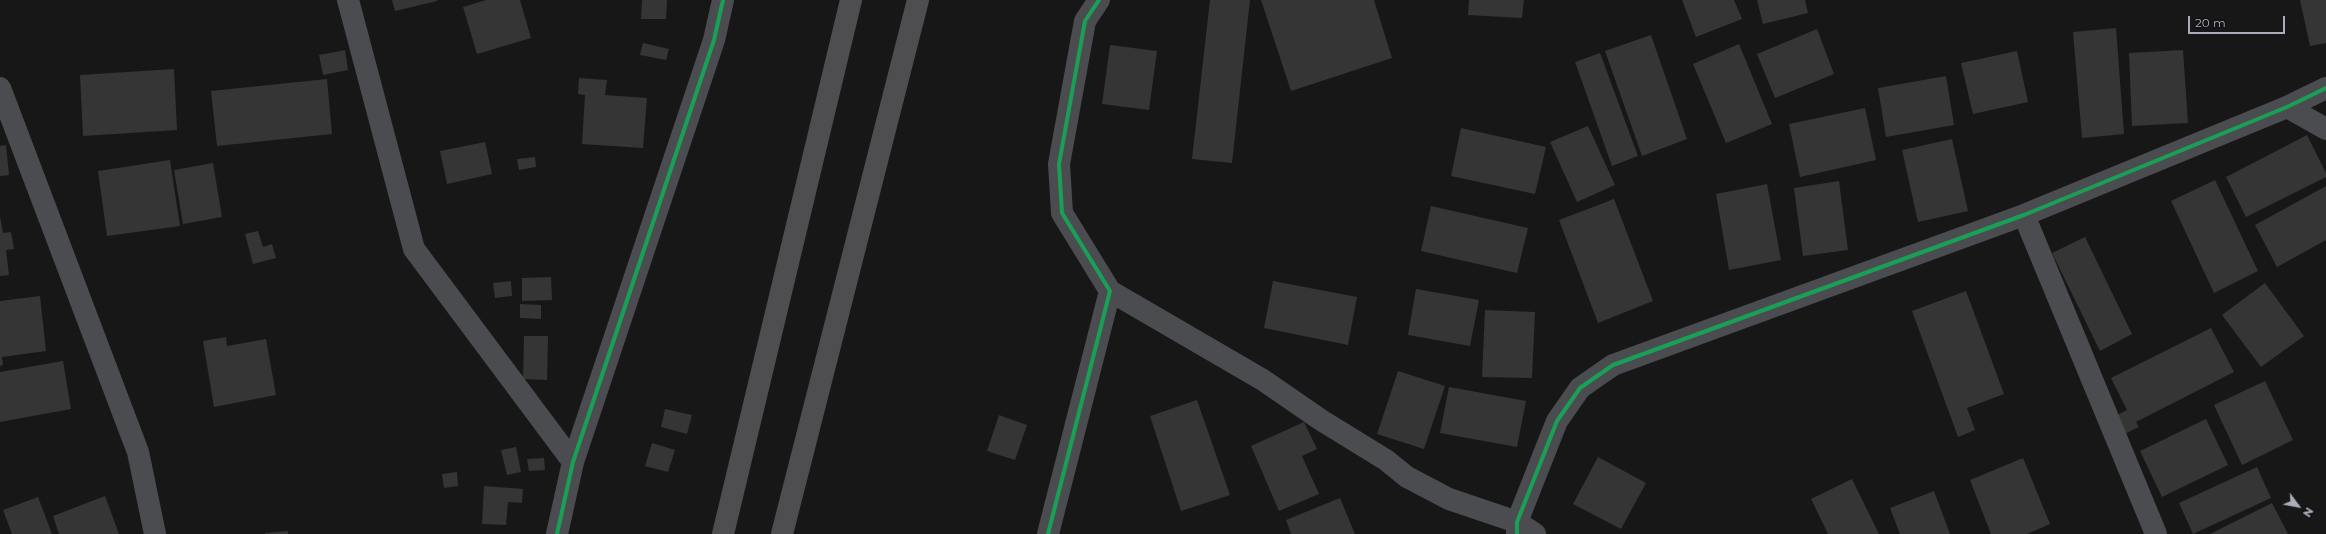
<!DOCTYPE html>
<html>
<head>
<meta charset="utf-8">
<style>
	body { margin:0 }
	#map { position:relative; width:2326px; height:534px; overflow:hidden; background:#171717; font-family:Montserrat,sans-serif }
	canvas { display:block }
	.north { position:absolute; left:2278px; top:486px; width:40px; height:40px; -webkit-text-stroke:3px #111113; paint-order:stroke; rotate:122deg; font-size:11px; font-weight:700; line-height:16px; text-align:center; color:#a8adb8 }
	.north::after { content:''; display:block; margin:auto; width:14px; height:18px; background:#a8adb8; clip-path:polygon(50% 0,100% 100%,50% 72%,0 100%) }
	.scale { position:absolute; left:2188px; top:16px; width:97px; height:18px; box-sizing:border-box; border:2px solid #a8adb8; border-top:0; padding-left:5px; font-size:12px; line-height:14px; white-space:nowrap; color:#a8adb8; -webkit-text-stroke:3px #111113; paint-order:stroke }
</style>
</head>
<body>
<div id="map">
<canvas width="2326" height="534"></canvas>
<div class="north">N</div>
<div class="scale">20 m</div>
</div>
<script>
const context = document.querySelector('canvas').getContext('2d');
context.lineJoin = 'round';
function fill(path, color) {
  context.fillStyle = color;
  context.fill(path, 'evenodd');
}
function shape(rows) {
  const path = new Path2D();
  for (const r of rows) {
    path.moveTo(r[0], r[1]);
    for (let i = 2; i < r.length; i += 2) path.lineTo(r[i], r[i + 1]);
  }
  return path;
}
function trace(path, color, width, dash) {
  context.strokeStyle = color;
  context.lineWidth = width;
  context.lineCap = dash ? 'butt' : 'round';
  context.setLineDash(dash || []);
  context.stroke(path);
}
fill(shape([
	[392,0,437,0,437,1,395,11],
	[486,0,520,0,531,38,477,54,463,7],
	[642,0,667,0,666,19,641,19],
	[1210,0,1250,0,1232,163,1192,159],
	[1261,0,1374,0,1392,58,1291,91],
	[1469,0,1524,0,1522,18,1468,15],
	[1682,0,1734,0,1742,19,1696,37],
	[1757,0,1805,0,1808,13,1763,24],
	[2300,0,2326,0,2326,43,2310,46],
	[2116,28,2124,134,2082,138,2073,32],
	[1817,29,1834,74,1775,98,1757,54],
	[1651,35,1687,139,1642,156,1605,51],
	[643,43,669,49,666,60,640,55],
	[1739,44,1772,124,1726,143,1693,64],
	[1110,45,1157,51,1149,110,1102,104],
	[345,50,348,70,323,75,319,55],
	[2183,50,2188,123,2132,126,2129,53],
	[2017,51,2028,102,1973,114,1961,63],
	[1600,53,1638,156,1612,166,1575,62],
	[174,69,177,130,83,136,80,75],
	[1946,76,1954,125,1886,137,1878,88],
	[579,78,607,80,605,95,647,98,643,148,582,144,585,95,578,94],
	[327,79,332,134,217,146,211,91],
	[1865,108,1876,160,1800,177,1789,124],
	[1588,126,1615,185,1577,202,1550,142],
	[1461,128,1546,147,1535,194,1451,176],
	[2307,135,2326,173,2326,177,2246,217,2226,177],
	[1952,139,1968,211,1918,222,1902,150],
	[485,142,492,174,447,184,440,151],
	[6,145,9,175,0,176,0,146],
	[535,157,536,167,519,170,517,159],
	[170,160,180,226,107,236,98,171],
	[213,163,222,217,183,224,174,170],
	[2215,180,2258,271,2214,293,2171,201],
	[1839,181,1848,250,1803,256,1794,188],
	[1767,184,1781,260,1729,270,1716,194],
	[2326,186,2326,240,2277,267,2255,225],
	[1614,199,1653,301,1598,323,1559,220],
	[1431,206,1528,228,1517,273,1421,251],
	[0,216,3,233,11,232,14,249,6,250,9,275,0,276],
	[258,231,263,247,272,244,276,258,253,264,245,234],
	[2085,237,2132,334,2100,351,2052,253],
	[551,277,552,300,522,301,522,278],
	[511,281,512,296,495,298,493,283],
	[1273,281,1357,297,1348,345,1264,328],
	[2265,283,2304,336,2261,367,2222,315],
	[1416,289,1479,300,1470,346,1408,335],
	[1966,291,2004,394,1967,408,1975,430,1958,437,1912,311],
	[40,296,46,351,2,357,3,365,0,366,0,301],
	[520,304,541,305,541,319,520,318],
	[1485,310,1535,312,1532,378,1482,377],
	[2211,328,2234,372,2136,422,2139,427,2120,436,2111,418,2127,410,2111,378],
	[524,336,548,336,547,380,523,379],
	[226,337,227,346,266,339,276,395,214,407,203,341],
	[63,361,71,409,0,422,0,372],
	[1398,371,1445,386,1424,449,1377,434],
	[2265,381,2293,440,2242,465,2214,405],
	[1449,387,1526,401,1517,447,1440,433],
	[1197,400,1230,495,1181,511,1150,416],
	[665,409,692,415,687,434,661,427],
	[999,415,1027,425,1015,460,987,451],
	[2206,419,2228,465,2162,497,2140,451],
	[1304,422,1317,449,1302,456,1319,494,1279,511,1251,446],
	[652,443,675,450,668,472,645,466],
	[516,447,521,472,507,475,501,450],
	[1598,457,1646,483,1621,529,1573,504],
	[544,458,545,470,529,471,527,459],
	[2023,458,2050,524,2027,534,1991,534,1970,480],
	[2257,467,2271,498,2193,534,2179,503],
	[457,472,458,486,444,488,442,474],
	[1852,479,1879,534,1828,534,1811,499],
	[484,486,523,489,522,503,508,502,506,525,482,524],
	[1934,491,1950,534,1900,534,1890,508],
	[105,496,119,534,59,534,53,516],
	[38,497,52,534,12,534,3,510],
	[1340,498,1355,534,1291,534,1286,520],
	[2272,503,2288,534,2210,534],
	[288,531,288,534,265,534,265,533]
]), '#353536');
trace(shape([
	[348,0,414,249,573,462],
	[0,88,138,452,155,534],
	[2287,107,2326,129],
	[2024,215,2156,534],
	[1110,291,1263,380,1321,420,1386,460,1407,477,1449,499,1517,522,1535,534],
	[557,534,573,462,714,40,723,0],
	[1048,534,1110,291,1062,213,1059,164,1085,21,1099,0],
	[1517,534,1517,522,1557,421,1580,388,1613,365,2024,215,2287,107,2326,88]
]), '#4b4c50', 22);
trace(shape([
	[723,534,851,0],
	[782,534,918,0]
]), '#4e4e51', 22);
trace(shape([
	[557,534,573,462,714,40,723,0],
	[1048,534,1110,291,1062,213,1059,164,1085,21,1099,0],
	[1517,534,1517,522,1557,421,1580,388,1613,365,2024,215,2287,107,2326,88]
]), '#1a9f57', 4);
</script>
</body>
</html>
